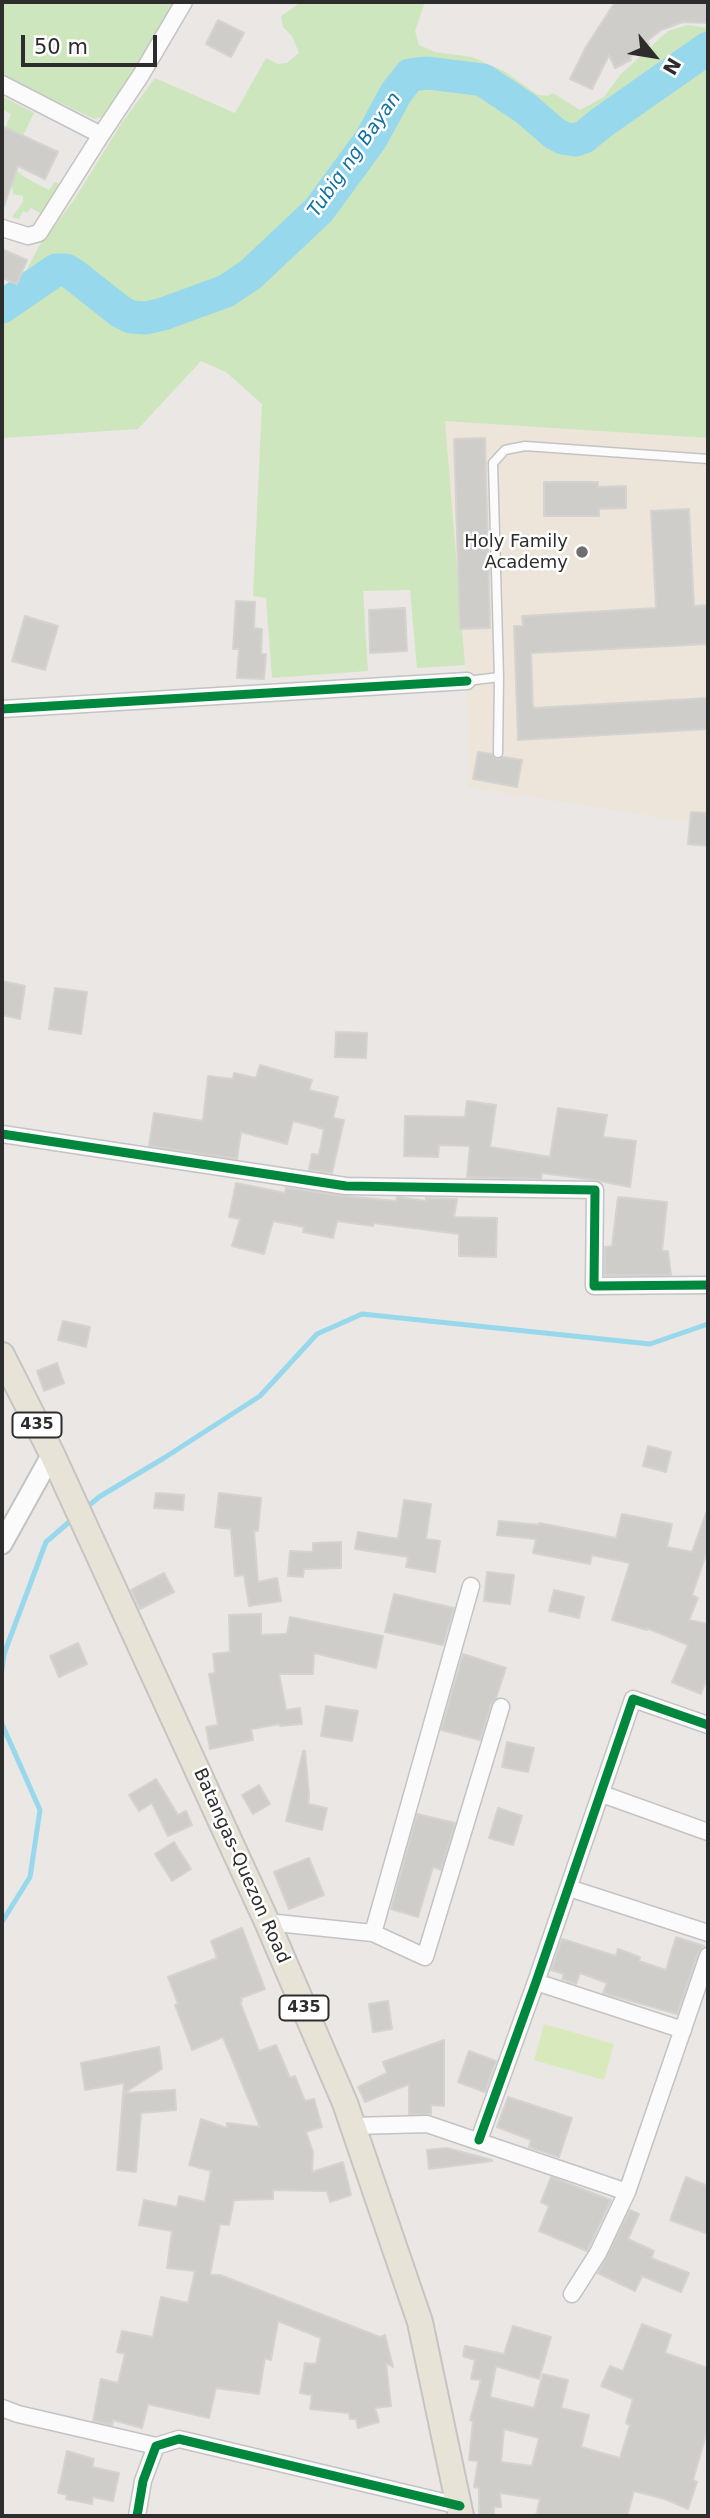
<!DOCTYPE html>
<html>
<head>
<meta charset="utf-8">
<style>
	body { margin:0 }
	#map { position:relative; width:710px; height:2518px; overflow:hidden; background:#eae7e4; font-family:"DejaVu Sans",sans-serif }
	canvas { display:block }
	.frame { position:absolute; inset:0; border:4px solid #2d2d2d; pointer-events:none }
	.north { position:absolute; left:619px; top:21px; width:70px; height:70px; -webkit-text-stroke:5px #fff; paint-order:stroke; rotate:120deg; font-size:19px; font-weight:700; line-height:28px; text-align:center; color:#2d2d2d }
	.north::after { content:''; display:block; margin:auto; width:24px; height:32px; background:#2d2d2d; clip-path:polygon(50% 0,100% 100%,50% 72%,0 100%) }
	.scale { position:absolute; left:21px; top:35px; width:136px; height:32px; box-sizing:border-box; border:4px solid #2d2d2d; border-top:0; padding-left:9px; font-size:21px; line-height:24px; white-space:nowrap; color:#2d2d2d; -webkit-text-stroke:5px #fff; paint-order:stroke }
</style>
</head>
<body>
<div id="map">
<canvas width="710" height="2518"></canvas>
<div class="frame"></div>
<div class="north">N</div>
<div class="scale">50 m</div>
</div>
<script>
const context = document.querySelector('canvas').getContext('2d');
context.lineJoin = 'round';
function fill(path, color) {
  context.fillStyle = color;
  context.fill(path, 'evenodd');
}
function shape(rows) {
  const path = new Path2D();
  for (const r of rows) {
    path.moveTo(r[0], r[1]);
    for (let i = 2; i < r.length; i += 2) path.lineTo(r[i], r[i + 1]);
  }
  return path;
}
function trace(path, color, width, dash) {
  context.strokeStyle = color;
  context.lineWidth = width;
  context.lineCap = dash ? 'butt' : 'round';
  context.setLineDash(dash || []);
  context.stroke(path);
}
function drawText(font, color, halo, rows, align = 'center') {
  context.font = font + ' "DejaVu Sans",sans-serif';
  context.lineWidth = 5;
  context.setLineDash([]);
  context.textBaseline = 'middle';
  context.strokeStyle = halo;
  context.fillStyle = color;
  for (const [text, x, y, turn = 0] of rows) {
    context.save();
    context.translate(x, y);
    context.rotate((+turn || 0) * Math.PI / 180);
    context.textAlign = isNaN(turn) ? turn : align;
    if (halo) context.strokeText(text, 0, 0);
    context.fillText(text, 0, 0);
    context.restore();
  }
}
fill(shape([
	[444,420,708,438,708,825,469,787,467,681]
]), '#ede5d9');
fill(shape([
	[2,2,174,2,143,58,117,97,102,117,94,119,2,75],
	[298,2,425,2,415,31,419,45,435,52,472,57,504,71,538,95,548,96,553,93,580,110,604,97,620,75,668,31,687,25,708,28,708,438,445,421,465,665,417,668,410,590,363,591,368,671,272,678,266,598,253,596,262,404,226,372,201,361,138,429,2,438,2,289,6,284,16,287,20,283,39,246,74,200,121,124,155,78,235,113,266,58,278,64,287,63,299,53,292,36,283,27,281,16,297,5],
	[2,96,34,113,19,144,2,137,11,114,2,109],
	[9,165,26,178,49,190,55,182,60,184,42,214,31,208,27,213,23,211,19,219,12,217,23,202,23,196,13,194,12,187,2,184]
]), '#cee6bd');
fill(shape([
	[544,2024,614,2044,604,2080,534,2060]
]), '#d8eabb');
trace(shape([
	[85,1509,99,1497,164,1458,260,1396,317,1334,362,1314,650,1344,708,1324],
	[2,1670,4,1654,46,1542,75,1517],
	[2,1724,40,1810,30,1877,2,1922]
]), '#97d8ec', 5);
trace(shape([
	[2,307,56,270,66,270,74,275,121,312,131,317,146,318,163,314,226,291,250,275,319,210,371,139,396,93,410,75,428,73,483,80,525,108,554,133,563,138,575,140,584,137,601,123,708,48]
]), '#97d8ec', 33);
const building = shape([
	[615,2,708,2,708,23,683,22,661,30,647,41,649,44,630,57,631,60,615,68,609,55,592,89,570,79,586,47,615,2],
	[218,20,244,33,231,57,206,44,218,20],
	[2,126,58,152,45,179,18,166,4,206,2,206,2,126],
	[2,249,27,260,17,284,2,278,2,249],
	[485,438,490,628,460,629,454,439,485,438],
	[544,482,598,482,598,487,626,486,626,508,599,509,599,516,544,516,544,482],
	[689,509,694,606,708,605,708,644,531,653,533,708,708,698,708,729,518,740,514,626,523,626,522,616,656,608,651,511,689,509],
	[236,601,255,602,254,628,262,629,261,654,266,654,264,679,237,678,239,649,233,649,236,601],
	[405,608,407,651,370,653,369,610,405,608],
	[25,616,58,626,45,670,12,661,25,616],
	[478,752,492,754,497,759,503,757,522,760,517,787,473,779,478,752],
	[691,812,708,813,708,846,688,844,691,812],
	[2,981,25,986,20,1019,2,1015,2,981],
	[55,988,87,992,81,1034,49,1029,55,988],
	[336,1032,367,1033,366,1058,335,1057,336,1032],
	[260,1065,312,1080,309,1090,338,1097,333,1118,344,1120,332,1173,309,1170,312,1154,319,1155,324,1129,293,1121,287,1144,241,1132,237,1159,149,1146,154,1113,203,1121,208,1076,233,1079,234,1073,256,1078,260,1065],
	[467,1101,496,1105,490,1147,550,1157,558,1108,607,1115,603,1137,636,1141,630,1187,595,1180,542,1173,541,1179,467,1177,470,1146,439,1145,438,1157,404,1156,405,1116,465,1117,467,1101],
	[236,1183,285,1193,286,1188,344,1196,396,1201,397,1197,426,1201,426,1198,457,1199,454,1217,497,1218,496,1257,459,1256,459,1234,374,1223,373,1226,337,1221,333,1238,303,1232,304,1227,273,1221,264,1254,232,1246,240,1219,229,1217,236,1183],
	[618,1197,667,1202,662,1251,668,1251,671,1275,605,1275,605,1247,612,1246,618,1197],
	[63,1321,90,1327,86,1347,58,1340,63,1321],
	[57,1363,64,1383,44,1391,37,1371,57,1363],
	[648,1446,671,1452,666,1472,643,1466,648,1446],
	[156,1493,184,1495,183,1510,154,1508,156,1493],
	[219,1493,261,1498,258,1531,254,1531,258,1582,277,1578,281,1601,249,1606,244,1575,235,1576,231,1529,215,1527,219,1493],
	[404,1500,431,1504,426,1539,440,1541,435,1572,406,1567,408,1557,355,1549,358,1532,398,1539,404,1500],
	[706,1513,708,1513,708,1549,692,1595,698,1598,689,1620,708,1624,708,1676,701,1694,672,1682,688,1645,647,1628,647,1630,612,1620,630,1563,592,1555,590,1564,533,1553,536,1539,497,1535,499,1521,539,1525,539,1523,616,1538,622,1514,672,1524,667,1547,692,1552,706,1513],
	[341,1542,341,1568,304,1569,303,1577,288,1576,290,1551,313,1552,313,1543,341,1542],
	[487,1572,514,1575,510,1604,484,1601,487,1572],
	[164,1573,174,1592,140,1609,131,1590,164,1573],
	[554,1590,584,1597,579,1618,549,1611,554,1590],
	[394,1594,454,1608,443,1645,385,1632,394,1594],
	[261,1614,261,1635,287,1634,290,1617,383,1636,376,1668,314,1653,313,1674,279,1674,286,1710,300,1708,302,1724,280,1726,280,1724,251,1729,253,1740,210,1749,206,1727,218,1725,209,1674,215,1673,213,1654,230,1652,229,1615,261,1614],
	[78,1643,87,1664,59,1677,50,1656,78,1643],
	[463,1654,506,1668,496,1698,491,1704,480,1740,441,1730,463,1654],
	[326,1706,358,1711,352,1741,321,1736,326,1706],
	[507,1742,534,1748,528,1772,502,1767,507,1742],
	[303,1751,305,1751,309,1795,308,1804,327,1808,322,1830,286,1821,303,1751],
	[156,1779,178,1815,186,1811,192,1825,168,1836,152,1803,139,1811,129,1795,156,1779],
	[259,1785,270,1804,253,1814,242,1795,259,1785],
	[498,1808,522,1816,513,1845,489,1838,498,1808],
	[417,1814,455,1823,441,1870,433,1867,418,1917,391,1909,417,1814],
	[174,1842,191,1869,172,1881,155,1854,174,1842],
	[309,1858,324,1895,289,1909,274,1872,309,1858],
	[242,1928,265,1989,241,1998,242,2001,240,2002,259,2051,276,2045,290,2078,295,2076,305,2101,314,2099,322,2127,306,2132,313,2152,312,2172,343,2162,351,2195,330,2202,327,2191,273,2190,273,2199,234,2200,229,2225,220,2224,210,2275,220,2275,380,2337,385,2335,393,2367,386,2363,391,2406,375,2408,379,2422,358,2428,356,2419,350,2419,349,2413,310,2409,312,2395,300,2393,305,2363,316,2364,321,2338,278,2321,271,2360,265,2358,259,2394,216,2388,209,2418,148,2404,142,2428,113,2420,112,2425,93,2421,101,2379,118,2383,125,2354,117,2352,122,2331,153,2337,161,2297,188,2303,195,2271,167,2268,172,2231,139,2225,144,2200,177,2207,179,2196,205,2202,211,2171,189,2165,201,2119,227,2128,227,2123,260,2127,223,2037,192,2050,175,2005,178,2004,168,1977,217,1958,211,1941,242,1928],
	[676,1937,704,1946,698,1953,677,2014,603,1993,607,1983,580,1973,576,1984,562,1979,564,1974,551,1970,562,1939,616,1956,618,1949,640,1957,639,1961,666,1970,676,1937],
	[388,2001,392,2029,373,2032,369,2004,388,2001],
	[444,2040,444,2106,431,2105,431,2114,409,2114,409,2084,365,2102,358,2087,387,2073,383,2062,444,2040],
	[159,2047,162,2069,124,2093,175,2090,176,2110,141,2113,136,2172,117,2170,124,2083,85,2090,81,2063,159,2047],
	[469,2051,496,2061,485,2092,458,2082,469,2051],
	[508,2097,572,2118,559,2157,529,2147,531,2140,497,2127,508,2097],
	[447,2148,492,2160,492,2161,429,2169,427,2150,447,2148],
	[551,2177,611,2200,587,2251,539,2231,549,2206,541,2202,551,2177],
	[686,2177,708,2186,708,2234,670,2220,686,2177],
	[630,2210,639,2214,628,2239,654,2251,651,2258,689,2273,681,2292,642,2276,635,2291,598,2273,630,2210],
	[642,2324,671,2335,665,2353,708,2368,708,2428,693,2480,697,2482,688,2509,665,2499,634,2491,627,2516,536,2516,540,2499,500,2493,501,2507,494,2507,494,2516,479,2516,479,2488,474,2487,478,2461,469,2460,473,2421,470,2420,481,2380,471,2379,475,2360,463,2356,465,2346,504,2354,513,2326,551,2337,539,2379,496,2366,490,2397,534,2408,543,2374,568,2380,561,2408,589,2415,581,2447,620,2458,630,2425,626,2423,633,2399,601,2386,610,2366,623,2371,642,2324],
	[504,2429,539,2438,532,2466,501,2462,504,2429],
	[67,2451,94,2459,92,2467,119,2473,113,2501,93,2497,92,2504,66,2499,67,2495,58,2493,67,2451]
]);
fill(building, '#cfcdca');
trace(building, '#d5d3d0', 2);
const service = shape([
	[467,681,499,677],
	[498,753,499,677,493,463,505,450,525,446,708,459]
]);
const minor = shape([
	[2,84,101,135,141,75,184,2],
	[2,228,28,236,39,233,101,135],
	[2,709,467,681],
	[2,1134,346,1186,595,1190,594,1286,708,1285],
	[602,1794,708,1832],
	[569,1888,708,1933],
	[267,1922,373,1933,425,1957,501,1707],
	[373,1933,471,1586],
	[536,1982,683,2030],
	[354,2126,427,2124,627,2192],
	[479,2140,536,1982,633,1699,708,1725],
	[572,2294,598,2253,627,2192,708,1956],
	[2,2408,18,2414,156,2446],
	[137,2516,143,2481,156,2446,179,2439,460,2506]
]);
const tertiary = shape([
	[2,1544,52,1454]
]);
const primary = shape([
	[2,1355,52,1454,267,1922,345,2103,420,2322,461,2516]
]);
trace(service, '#c4c3c4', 11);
trace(minor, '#c4c3c4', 19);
trace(tertiary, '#c4c3c4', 23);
trace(primary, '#c6c4c3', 28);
trace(service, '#fcfbfb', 8);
trace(minor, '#fcfbfb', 16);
trace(tertiary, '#fcfbfb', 19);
trace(primary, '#e7e3d6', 24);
trace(shape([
	[2,709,467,681],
	[2,1134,346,1186,595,1190,594,1286,708,1285],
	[479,2140,536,1982,633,1699,708,1725],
	[137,2516,143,2481,156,2446,179,2439,460,2506]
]), '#00873e', 9);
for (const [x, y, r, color] of [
	[582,552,7,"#6f6e6d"]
]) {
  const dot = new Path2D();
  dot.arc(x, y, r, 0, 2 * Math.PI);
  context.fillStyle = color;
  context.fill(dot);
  trace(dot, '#fff', 2.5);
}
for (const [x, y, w] of [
	[37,1425,49],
	[304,2008,49]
]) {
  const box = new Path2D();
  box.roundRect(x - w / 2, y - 12.5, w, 25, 5);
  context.fillStyle = '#fff';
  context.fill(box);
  trace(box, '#2d2d2d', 2);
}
drawText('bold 16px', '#2d2d2d', null, [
	["435",37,1425],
	["435",304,2008]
]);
drawText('18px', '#2d2d2d', '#fff', [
	["Holy Family",568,542],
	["Academy",568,563]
], 'right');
drawText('18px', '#2d2d2d', '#fff', [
	["Batangas-Quezon Road",241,1866,66]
]);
drawText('italic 19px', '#0d72a1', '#fff', [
	["Tubig ng Bayan",355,155,-55]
]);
</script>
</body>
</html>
